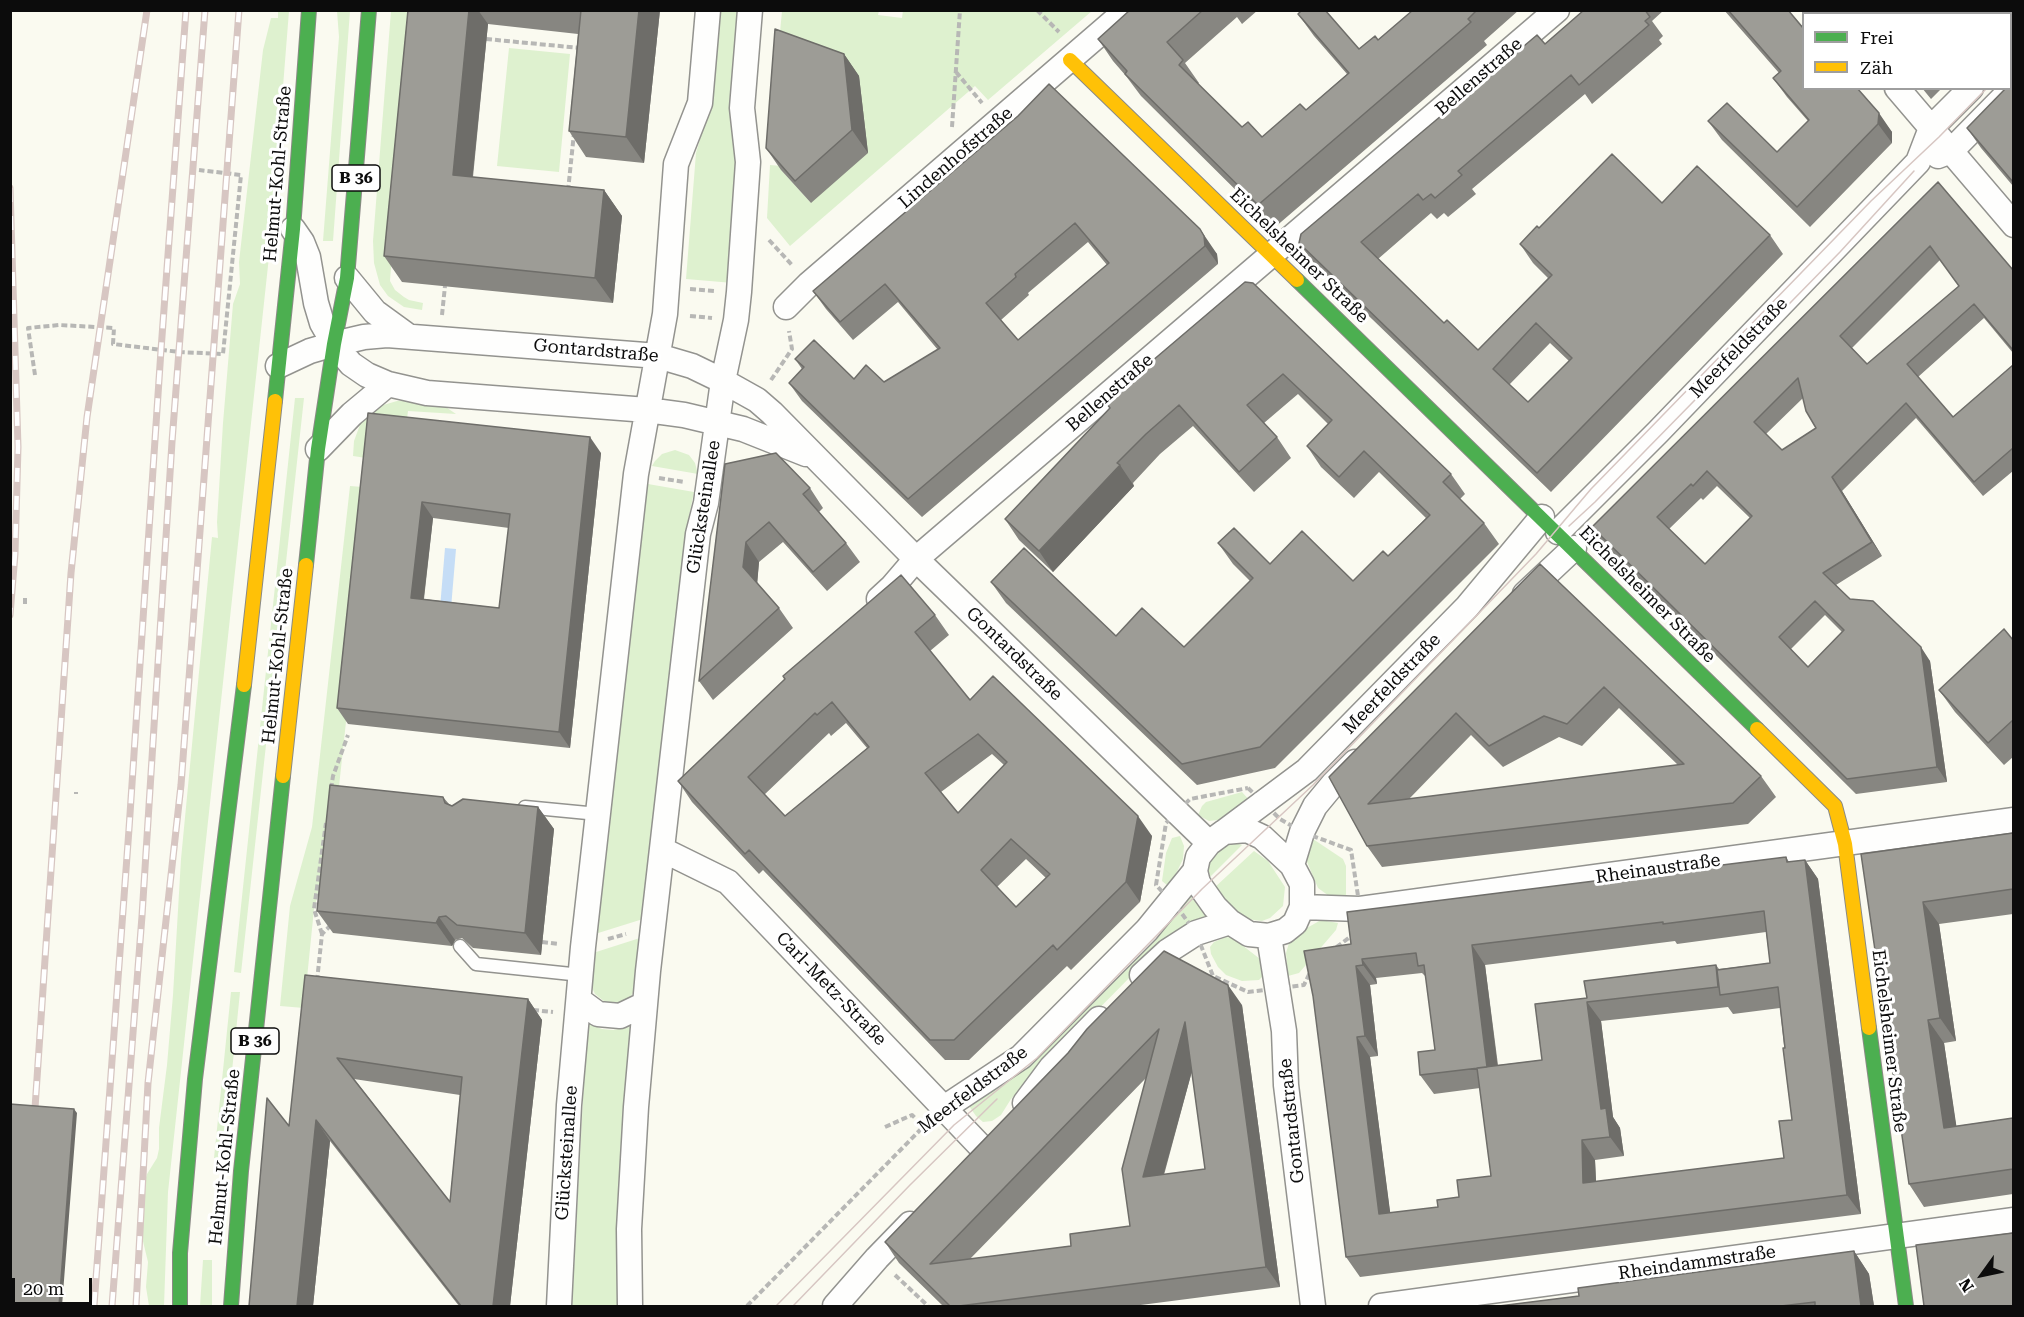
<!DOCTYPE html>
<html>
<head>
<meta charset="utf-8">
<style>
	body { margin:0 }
	#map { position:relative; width:2024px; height:1317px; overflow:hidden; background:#fafaf0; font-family:"Roboto Serif",serif }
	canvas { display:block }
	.frame { position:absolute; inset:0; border:12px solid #0c0c0c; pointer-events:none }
	.legend { position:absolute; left:1802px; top:12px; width:210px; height:78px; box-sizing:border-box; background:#fff; border:2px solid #9e9e9e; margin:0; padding:8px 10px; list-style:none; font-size:18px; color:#0c0c0c }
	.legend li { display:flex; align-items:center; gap:12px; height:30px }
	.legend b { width:30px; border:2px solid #9e9e9e }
	.north { position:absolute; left:1952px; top:1245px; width:60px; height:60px; -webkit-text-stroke:4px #fff; paint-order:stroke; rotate:237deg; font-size:16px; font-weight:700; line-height:24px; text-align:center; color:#0c0c0c }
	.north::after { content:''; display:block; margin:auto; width:21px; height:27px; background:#0c0c0c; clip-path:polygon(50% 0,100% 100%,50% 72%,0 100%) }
	.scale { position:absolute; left:12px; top:1278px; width:80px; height:27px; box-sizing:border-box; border:3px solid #0c0c0c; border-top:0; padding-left:8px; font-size:18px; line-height:21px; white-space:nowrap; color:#0c0c0c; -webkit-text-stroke:4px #fff; paint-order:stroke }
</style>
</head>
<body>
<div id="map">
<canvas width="2024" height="1317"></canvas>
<div class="frame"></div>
<ul class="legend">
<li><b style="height:8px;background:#4caf50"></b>Frei</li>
<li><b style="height:8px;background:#ffc107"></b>Zäh</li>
</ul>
<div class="north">N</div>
<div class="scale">20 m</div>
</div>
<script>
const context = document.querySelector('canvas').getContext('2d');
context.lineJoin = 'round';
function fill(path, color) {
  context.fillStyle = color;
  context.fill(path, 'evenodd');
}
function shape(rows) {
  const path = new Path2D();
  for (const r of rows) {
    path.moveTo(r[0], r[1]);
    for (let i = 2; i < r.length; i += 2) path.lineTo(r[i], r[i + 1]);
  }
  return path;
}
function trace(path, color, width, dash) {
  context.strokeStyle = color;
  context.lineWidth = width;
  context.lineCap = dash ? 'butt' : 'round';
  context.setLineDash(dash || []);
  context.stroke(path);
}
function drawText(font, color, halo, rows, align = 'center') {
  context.font = font + ' "Roboto Serif",serif';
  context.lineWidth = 6;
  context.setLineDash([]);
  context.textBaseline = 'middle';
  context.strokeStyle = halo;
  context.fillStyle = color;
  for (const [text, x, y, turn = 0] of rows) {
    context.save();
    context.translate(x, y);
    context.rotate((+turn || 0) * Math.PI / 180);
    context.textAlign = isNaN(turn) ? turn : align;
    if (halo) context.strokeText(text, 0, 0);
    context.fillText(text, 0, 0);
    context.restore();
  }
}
fill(shape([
	[903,10,1092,11,988,100,975,86,790,246,767,218,770,165,782,166,781,170,811,203,791,52,779,43,782,11,879,11,878,15,902,18],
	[278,11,289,11,271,238,168,1192,164,1306,149,1306,146,1287,148,1262,141,1233,143,1187,147,1174,157,1158,159,1149,159,1128,167,1065,173,995,181,859,212,537,218,538,217,522,223,423,233,304,240,284,239,262,263,50,271,18,278,18],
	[337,11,350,11,333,241,323,241,339,37],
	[391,11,411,11,390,281,395,290,404,297,409,300,423,303,422,310,404,307,388,296,380,285,374,263,373,241],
	[716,11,743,11,741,135,733,283,686,279,696,153,708,112],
	[509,48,570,54,559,172,497,166],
	[295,398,304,398,241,973,234,972],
	[412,400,440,403,456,414,408,411,407,419,379,417,337,805,328,859,314,909,304,1008,280,1006,290,906,312,827,350,486,363,487,366,458,353,456,354,441,361,422,380,406,397,401],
	[675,450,689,455,695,463,698,474,652,466,655,461,662,454],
	[648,484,694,492,685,536,643,919,595,934,638,535],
	[1242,792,1250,801,1218,820,1209,821,1198,815,1202,806,1206,802],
	[1180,836,1184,846,1183,859,1174,878,1168,886,1162,881,1166,853,1172,838],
	[1308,838,1313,839,1343,859,1346,866,1346,898,1329,896,1318,888,1305,857],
	[1233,842,1242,845,1210,877,1207,865,1209,859,1227,844],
	[1254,851,1268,861,1285,887,1283,906,1270,918,1262,921,1246,919,1230,906,1214,888],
	[1188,892,1208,918,1144,963,1052,1056,1011,1099,1001,1115,992,1121,983,1122,976,1116,969,1106,972,1097],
	[1321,920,1338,923,1336,930,1299,973,1288,976,1286,953,1289,943,1298,933],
	[643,937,637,985,630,998,619,1003,605,1002,595,994,590,983,593,953],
	[1226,937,1233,938,1260,959,1263,972,1263,976,1259,980,1242,981,1226,975,1218,967,1211,954,1210,947,1214,942],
	[231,992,240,992,231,1081,222,1158,214,1158],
	[587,1023,602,1029,613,1030,635,1026,621,1306,572,1306],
	[203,1260,212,1260,212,1306,200,1306]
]), '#def1cf');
fill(shape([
	[445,548,456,549,451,608,440,608]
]), '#c5ddf6');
const lane = shape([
	[525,807,598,814],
	[460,946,476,964,581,975]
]);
const street = shape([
	[1829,10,1832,14],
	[2010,48,2014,45],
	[1897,88,2014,225],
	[1938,156,1951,151,2014,87],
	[293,229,302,242,308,257,316,303,322,323,334,344,351,364,367,375,388,384,427,393,647,410,684,415,743,429,806,454],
	[347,278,375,312,408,336],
	[786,307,809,284,1127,10],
	[278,366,310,351,334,344,364,337,387,335,658,356,692,366,723,381,757,400,772,413,916,559,1209,843],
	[318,449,352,414,388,384],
	[1558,532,1658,432,1918,162,1931,128,1971,88],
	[1525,594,1574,548],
	[879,599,892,587,916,559,1557,10],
	[1247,830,1262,837,1292,865,1302,884,1302,907,1295,923,1285,931,1269,936,1249,934,1230,922,1215,907,1198,883,1195,871,1198,857,1209,843,1224,832,1247,830],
	[1224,832,1307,770,1467,607,1542,517],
	[663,850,728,882,983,1149],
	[1292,865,1302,832,1315,806,1334,783,1355,762],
	[1302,907,1360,909,2014,820],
	[1269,936,1284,1031,1286,1085,1313,1306],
	[1142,975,1168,951,1196,933,1230,922],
	[579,1000,598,1014,620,1016,645,1004],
	[1025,1103,1051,1068,1099,1019],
	[944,1108,1021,1057,1147,930,1195,871],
	[559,1306,569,1105,583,947,636,474,665,314,676,164,700,103,708,10],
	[630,1306,629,1229,636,1107,648,971,698,534,706,503,723,381,736,320,739,292,748,162,742,108,750,10],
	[835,1306,877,1258,910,1224],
	[1381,1306,2014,1220]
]);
const fast = shape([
	[1297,280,1757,729],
	[275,401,293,229,309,10],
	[306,565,318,449,334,344,347,278,369,10],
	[1869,1028,1906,1306],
	[180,1306,180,1253,195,1079,244,685],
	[231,1306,241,1171,283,776]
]);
const slow = shape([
	[1070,60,1297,280],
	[244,685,275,401],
	[1757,729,1835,806,1845,844,1869,1028],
	[283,776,306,565]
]);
trace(lane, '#93938f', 15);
trace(street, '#93938f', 27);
trace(fast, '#8a8a85', 16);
trace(slow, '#8a8a85', 16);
trace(shape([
	[1037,10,1059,32],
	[486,39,580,48],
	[956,72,982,103],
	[952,127,960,10],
	[568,191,574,133],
	[769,240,792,265],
	[690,289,715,291],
	[442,315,445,286],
	[690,316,712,318],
	[35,375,28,328,59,325,114,328,113,344,179,352,223,354,241,175,199,170],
	[771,380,792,349,789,331],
	[659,478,684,482],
	[25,604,25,597],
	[1248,788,1280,819,1302,832,1351,850,1360,909,1358,931,1314,964,1304,985,1248,992,1213,976,1196,933,1180,911,1156,885,1166,823,1190,799,1248,788],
	[331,789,333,776,348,735],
	[76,792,76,794],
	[322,934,314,909,326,823],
	[608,939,626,934],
	[542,942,559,944],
	[317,981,322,934,332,924],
	[533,1010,553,1012],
	[885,1127,912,1115,915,1118],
	[895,1275,928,1306],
	[747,1306,926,1124]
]), '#b7b7b5', 4, [6, 3]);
trace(lane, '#fefefd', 12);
trace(street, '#fefefd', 24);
trace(fast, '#4caf50', 14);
trace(slow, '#ffc107', 14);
trace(shape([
	[2010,64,2014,61],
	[1569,526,1595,502,1840,252,1914,171],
	[776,1306,954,1125,1037,1058,1202,889,1313,785,1536,554,1591,489,1871,201,1939,137,1987,88],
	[793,1306,910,1185,997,1099]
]), '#d7c6c2', 1.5);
const rail = shape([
	[10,188,18,447,15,554,10,615],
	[34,1123,71,573,87,417,147,10],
	[94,1306,129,829,161,350,186,10],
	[112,1306,142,916,172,442,205,10],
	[136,1306,148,1083,181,785,239,10]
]);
trace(rail, '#d7c6c2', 7);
trace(rail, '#fff', 4.5, [14]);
fill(shape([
	[408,10,660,10,644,163,586,157,569,131,578,34,488,24,473,177,604,190,622,216,613,303,402,282,384,256],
	[1130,10,1258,10,1242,24,1237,17,1185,63,1199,83,1198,84,1242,127,1262,137,1306,110,1347,74,1314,36,1298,14,1359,49,1378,40,1413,10,1519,10,1484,41,1487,45,1274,228,1141,96,1126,76,1113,61,1098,39],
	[1584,10,1664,10,1652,21,1663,36,1659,40,1662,44,1592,104,1585,94,1472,189,1476,194,1448,217,1444,213,1437,219,1431,213,1378,259,1444,323,1478,350,1548,278,1533,263,1520,244,1539,228,1662,203,1770,235,1783,254,1551,492,1313,262,1299,243,1545,44],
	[1550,343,1569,361,1528,402,1509,385],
	[1724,10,1788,10,1857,88,1892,132,1892,143,1810,227,1722,140,1708,121,1777,152,1808,121,1787,97,1773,78,1779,73],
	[1854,10,2013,10,2013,16,2010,19,2010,14,1857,14],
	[844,54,859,76,868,153,811,203,781,170,766,148],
	[2013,81,2013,186,1981,148,1967,128],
	[1049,84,1217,254,1218,264,922,517,802,401,789,383,802,369,795,359,854,379,884,382,938,350,898,302,853,340,826,309,813,291,1018,116],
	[1088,242,1107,265,1018,340,1001,320,1029,295,1028,293],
	[1922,88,1942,88,1931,99],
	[1938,182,2013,270,2013,353,1984,318,1918,377,1953,417,2013,365,2013,471,1983,496,1916,418,1842,491,1882,556,1836,585,1850,599,1930,661,1947,782,1856,794,1602,542,1592,527],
	[1940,260,1959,286,1867,364,1852,348],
	[1803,398,1816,428,1782,450,1766,434],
	[1717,486,1750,518,1705,564,1669,529,1701,498,1703,500],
	[1825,615,1842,632,1808,667,1791,649],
	[1245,282,1451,474,1465,494,1460,499,1484,523,1499,544,1275,768,1197,785,1006,603,991,582,1116,636,1184,647,1250,581,1233,564,1218,543,1270,564,1353,581,1388,556,1426,518,1379,472,1354,498,1321,467,1307,446,1328,424,1298,394,1264,423,1277,437,1291,458,1254,492,1193,426,1160,454,1133,483,1134,486,1053,572,1019,540,1005,519,1110,408,1105,401],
	[368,413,601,453,570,748,348,724,337,708],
	[433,518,509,528,499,608,424,599],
	[725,464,810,488,823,508,819,512,846,543,860,562,827,591,783,542,759,562,757,583,779,608,793,628,713,700,699,681],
	[1540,564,1761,776,1776,797,1748,824,1382,867,1367,846,1329,777],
	[1619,708,1678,765,1409,799,1471,735,1503,767,1559,737,1582,746],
	[935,615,949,635,930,651,970,700,1152,836,1140,902,1071,970,1067,966,969,1060,945,1060,763,870,759,874,692,802,678,781],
	[846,723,867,748,785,816,764,795,829,733,831,736],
	[992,754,1004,765,958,813,941,792],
	[1026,859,1046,878,1016,907,997,887],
	[2013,640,2013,757,2004,765,1955,712,1939,690],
	[443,797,449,804,452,806,538,807,554,829,541,955,473,948,462,938,455,940,452,946,333,933,317,911],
	[2013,833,2013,914,1939,924,1956,1041,1944,1043,1956,1126,2013,1118,2013,1194,1924,1207,1909,1184,1861,854],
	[1786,857,1789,862,1805,860,1818,879,1861,1214,1360,1277,1346,1257,1351,944],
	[1766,932,1770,963,1719,969,1716,965,1587,998,1542,1060,1498,1065,1485,965,1675,941,1677,944],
	[1422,973,1426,977,1435,1050,1420,1075,1434,1094,1480,1088,1491,1176,1459,1197,1438,1207,1390,1213,1370,1057,1378,1056,1370,985,1377,984,1376,978],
	[1728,1007,1733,1014,1780,1008,1792,1120,1784,1158,1596,1182,1595,1160,1624,1156,1620,1128,1613,1117,1601,1021],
	[305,975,528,999,542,1020,510,1306,459,1306,330,1141,313,1306,249,1306,289,1126],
	[354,1079,460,1095,450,1202],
	[1242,1005,1280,1287,1133,1306,943,1306,899,1263,885,1242,1068,1053],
	[1192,1071,1205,1169,1164,1175],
	[1146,1078,1130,1226,1071,1246,970,1259],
	[1854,1251,1869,1274,1874,1306,1499,1306,1579,1296]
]), '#878681');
fill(shape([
	[469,10,478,10,488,24,470,201,453,175],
	[639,10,660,10,644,163,626,137],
	[844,54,859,76,868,153,852,130],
	[1879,113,1892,132,1892,143,1878,124],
	[604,190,622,216,613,303,595,278],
	[1200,229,1217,254,1218,264,1205,246],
	[590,437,601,453,570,748,559,732],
	[1120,465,1134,486,1053,572,1039,551],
	[1832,477,1842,491,1882,556,1872,542],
	[422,502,433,518,422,613,411,598],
	[746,542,759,562,757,586,743,567],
	[1921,647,1930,661,1947,782,1937,767],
	[538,807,554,829,541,955,525,933],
	[1138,816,1152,836,1140,902,1126,882],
	[1805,860,1818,879,1861,1214,1847,1195],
	[1923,902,1939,924,1956,1041,1940,1018],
	[439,917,455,940,452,946,436,923],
	[1472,945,1485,965,1500,1086,1487,1067],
	[1362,959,1376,978,1377,984,1363,965],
	[1356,966,1370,985,1378,1056,1365,1036],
	[1228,985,1242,1005,1280,1287,1266,1267],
	[528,999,542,1020,510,1306,493,1306],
	[1587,1002,1601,1021,1613,1117,1620,1128,1624,1156,1610,1137,1601,1109],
	[1928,1020,1944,1043,1960,1150,1944,1128],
	[1185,1022,1200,1042,1157,1198,1143,1177],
	[1357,1037,1370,1057,1393,1234,1379,1214],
	[74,1109,77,1113,62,1306,59,1306],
	[316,1120,330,1141,313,1306,297,1306],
	[1582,1140,1595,1160,1597,1202,1583,1183],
	[1854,1251,1869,1274,1874,1306,1861,1306]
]), '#6e6d69');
const building = shape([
	[408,10,469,10,453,175,604,190,595,278,384,256,408,10],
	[581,10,639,10,626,137,569,131,581,10],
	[1130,10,1203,10,1167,42,1183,60,1179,65,1242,127,1248,122,1262,137,1300,104,1306,110,1349,73,1298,14,1302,10,1325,10,1359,49,1375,36,1378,40,1413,10,1477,10,1468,19,1471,22,1258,205,1125,74,1127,71,1098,39,1130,10],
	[1584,10,1645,10,1650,17,1645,21,1649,25,1579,85,1571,75,1458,171,1462,175,1435,198,1431,194,1423,200,1418,194,1361,242,1444,323,1447,320,1478,350,1552,275,1520,244,1537,226,1539,228,1612,154,1662,203,1697,166,1770,235,1537,473,1299,243,1301,234,1537,35,1545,44,1584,10],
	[1536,323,1572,358,1528,402,1493,369,1536,323],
	[1728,10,1788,10,1803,28,1803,88,1857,88,1879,113,1878,124,1797,207,1708,121,1727,103,1777,152,1809,120,1773,78,1781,71,1728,10],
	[1858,10,1981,10,1978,14,1861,14,1858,10],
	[775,29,844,54,852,130,795,181,766,148,775,29],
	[2013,81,2013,182,1967,128,2006,88,2010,88,2010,84,2013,81],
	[1049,84,1200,229,1204,236,1205,246,908,499,789,383,804,367,795,359,814,340,854,379,866,365,884,382,940,348,885,284,840,322,813,291,1018,116,1049,84],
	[1075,223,1109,263,1018,340,986,303,1016,277,1015,274,1075,223],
	[1938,182,2013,270,2013,350,1974,304,1907,364,1953,417,2013,365,2013,448,1974,482,1906,403,1832,477,1872,542,1823,573,1850,599,1873,601,1921,647,1937,767,1847,779,1592,527,1938,182],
	[1930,246,1959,286,1867,364,1840,336,1930,246],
	[1798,378,1806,411,1816,428,1782,450,1754,422,1798,378],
	[1707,471,1752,516,1705,564,1657,517,1691,484,1693,486,1707,471],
	[1815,601,1844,630,1808,667,1779,637,1815,601],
	[1245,282,1253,283,1451,474,1443,482,1484,523,1260,747,1182,764,991,582,1024,548,1116,636,1142,608,1184,647,1253,578,1218,543,1234,528,1270,564,1302,531,1353,581,1383,551,1388,556,1430,515,1364,451,1339,477,1307,446,1332,420,1283,374,1247,405,1277,437,1239,472,1179,405,1146,434,1117,463,1120,465,1039,551,1005,519,1110,408,1105,401,1245,282],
	[368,413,590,437,559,732,337,708,368,413],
	[422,502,510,514,499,608,411,598,422,502],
	[776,453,810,488,803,494,846,543,813,572,769,522,746,542,743,567,779,608,699,681,725,464,776,453],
	[1540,564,1761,776,1733,803,1367,846,1329,777,1540,564],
	[1604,687,1684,764,1368,804,1456,713,1489,746,1544,716,1567,724,1604,687],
	[901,575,935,615,915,632,970,700,993,676,1138,816,1126,882,1057,950,1053,945,954,1040,930,1040,749,850,745,854,678,781,785,679,783,676,901,575],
	[832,702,869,747,785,816,748,777,815,713,817,715,832,702],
	[978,734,1007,762,958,813,925,773,978,734],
	[1011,839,1050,874,1016,907,981,870,1011,839],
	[2004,629,2013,640,2013,720,1988,743,1939,690,2004,629],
	[330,785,443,797,445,803,452,806,463,799,538,807,525,933,457,925,446,916,439,917,436,923,317,911,330,785],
	[2013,833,2013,889,1923,902,1940,1018,1928,1020,1944,1128,2013,1118,2013,1169,1909,1184,1861,854,2013,833],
	[1786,857,1787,862,1805,860,1847,1195,1346,1257,1313,996,1304,951,1351,944,1347,912,1786,857],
	[1764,911,1770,963,1717,970,1720,995,1778,987,1785,1048,1783,1048,1792,1120,1779,1121,1784,1158,1583,1183,1582,1140,1610,1137,1606,1108,1601,1109,1587,1002,1718,987,1716,965,1584,981,1587,998,1535,1004,1542,1060,1477,1068,1491,1176,1457,1180,1459,1197,1437,1200,1438,1207,1379,1214,1357,1037,1365,1036,1356,966,1363,965,1362,959,1416,953,1418,966,1424,965,1435,1050,1418,1052,1420,1075,1487,1067,1472,945,1663,922,1663,924,1764,911],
	[1164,951,1228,985,1266,1267,959,1306,950,1306,885,1242,1068,1053,1087,1029,1164,951],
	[1185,1022,1205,1169,1143,1177,1185,1022],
	[1159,1029,1122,1169,1130,1226,1070,1234,1071,1246,930,1264,1159,1029],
	[305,975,528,999,493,1306,461,1306,316,1120,297,1306,249,1306,267,1098,289,1126,305,975],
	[337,1058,462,1077,450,1202,337,1058],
	[10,1104,74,1109,59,1306,10,1306,10,1104],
	[2013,1233,2013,1306,1924,1306,1916,1245,2013,1233],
	[1854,1251,1861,1306,1815,1306,1815,1302,1781,1306,1499,1306,1579,1296,1578,1288,1854,1251]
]);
fill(building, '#9d9c96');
trace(building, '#6e6d69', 1.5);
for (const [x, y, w] of [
	[356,178,48],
	[255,1041,48]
]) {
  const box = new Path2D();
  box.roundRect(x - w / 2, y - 13, w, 26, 4.5);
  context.fillStyle = '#fff';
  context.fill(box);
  trace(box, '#0c0c0c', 1.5);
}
drawText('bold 16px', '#0c0c0c', null, [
	["B 36",356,178],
	["B 36",255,1041]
]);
drawText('18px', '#0c0c0c', '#fff', [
	["Bellenstraße",1479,77,-41],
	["Lindenhofstraße",956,158,-41],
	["Helmut-Kohl-Straße",278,174,-85],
	["Eichelsheimer Straße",1299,256,44],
	["Meerfeldstraße",1739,348,-46],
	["Gontardstraße",596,351,5],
	["Bellenstraße",1110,393,-41],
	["Glücksteinallee",704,507,-81],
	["Eichelsheimer Straße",1647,595,45],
	["Gontardstraße",1014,654,44],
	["Helmut-Kohl-Straße",278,656,-84],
	["Meerfeldstraße",1392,684,-46],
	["Rheinaustraße",1658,869,-8],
	["Carl-Metz-Straße",831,989,46],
	["Eichelsheimer Straße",1889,1041,83],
	["Meerfeldstraße",973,1090,-37],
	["Gontardstraße",1292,1121,-96],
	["Glücksteinallee",567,1153,-86],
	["Helmut-Kohl-Straße",225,1157,-84],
	["Rheindammstraße",1697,1263,-8]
]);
</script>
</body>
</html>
